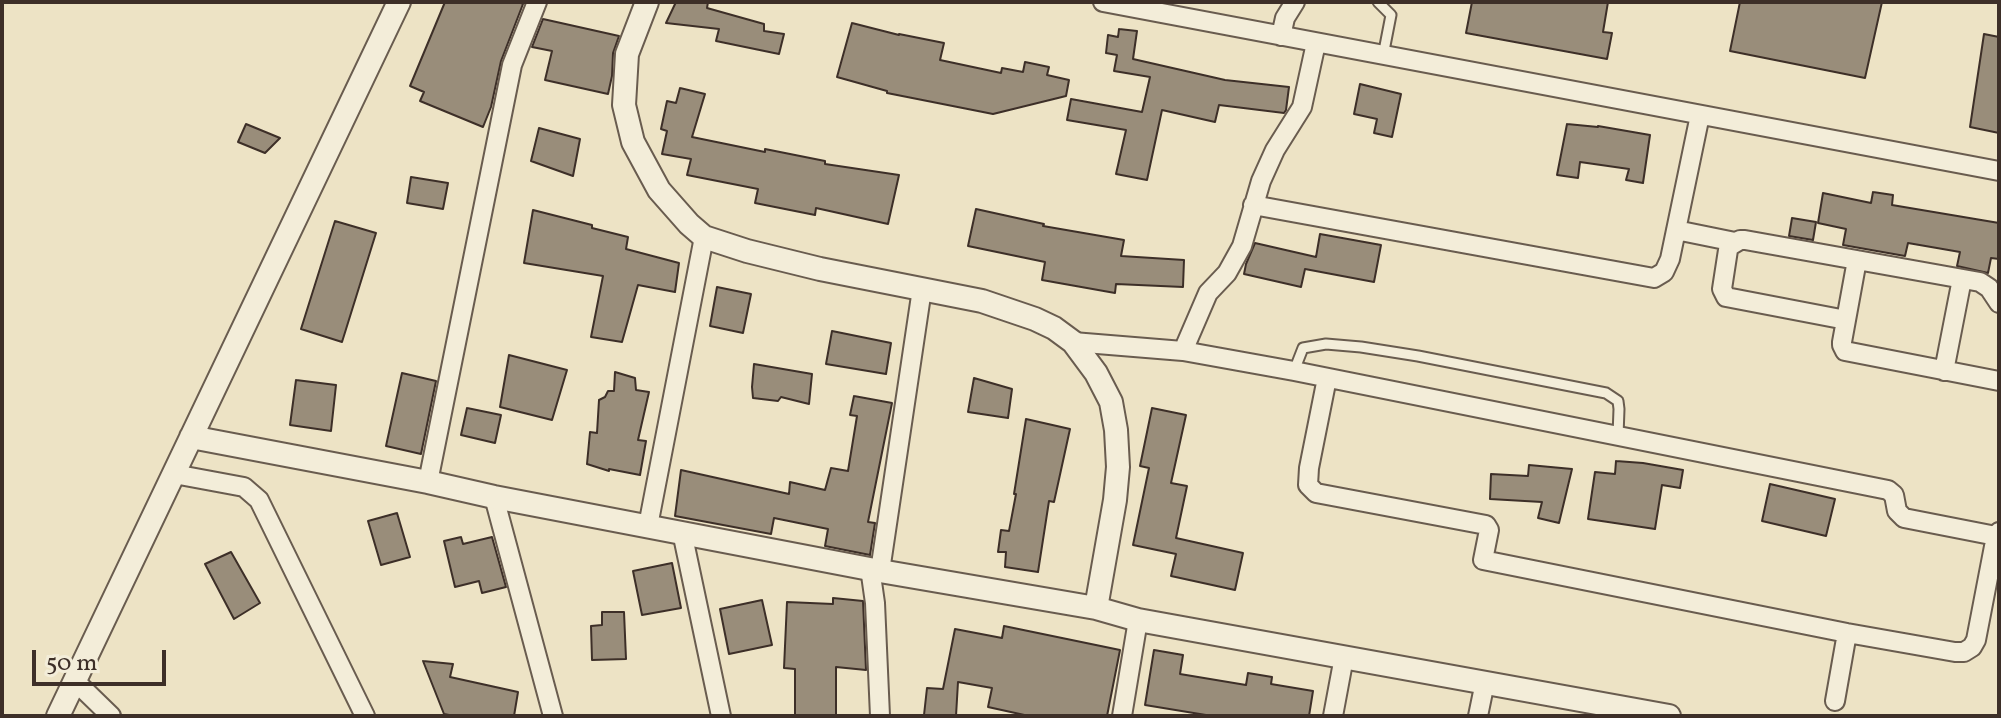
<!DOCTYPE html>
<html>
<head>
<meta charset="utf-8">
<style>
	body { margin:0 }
	#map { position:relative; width:2001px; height:718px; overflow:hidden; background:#ede3c5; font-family:Vollkorn,serif }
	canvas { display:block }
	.frame { position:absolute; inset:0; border:4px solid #3d2f28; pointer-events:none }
	.scale { position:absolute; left:32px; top:650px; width:134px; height:36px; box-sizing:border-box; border:4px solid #3d2f28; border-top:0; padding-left:10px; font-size:24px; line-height:28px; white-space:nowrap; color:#3d2f28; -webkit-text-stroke:6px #f3edd9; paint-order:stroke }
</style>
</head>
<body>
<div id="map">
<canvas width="2001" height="718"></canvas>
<div class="frame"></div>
<div class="scale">50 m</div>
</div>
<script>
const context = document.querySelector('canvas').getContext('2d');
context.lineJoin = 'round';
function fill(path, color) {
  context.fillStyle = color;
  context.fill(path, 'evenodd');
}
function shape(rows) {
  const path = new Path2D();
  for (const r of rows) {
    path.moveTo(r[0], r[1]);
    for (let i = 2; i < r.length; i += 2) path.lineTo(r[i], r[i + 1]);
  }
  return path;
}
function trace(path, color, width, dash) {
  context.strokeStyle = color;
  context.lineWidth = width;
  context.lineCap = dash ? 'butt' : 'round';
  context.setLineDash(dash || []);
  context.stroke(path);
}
const building = shape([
	[445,2,519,2,523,4,501,61,491,107,483,127,420,101,424,92,410,86,445,2],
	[676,2,708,2,707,8,764,24,764,31,784,34,779,54,716,41,719,29,666,23,676,2],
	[1472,2,1608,2,1603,32,1612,33,1607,59,1466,33,1472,2],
	[1740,2,1882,2,1865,78,1730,51,1740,2],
	[543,19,619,36,613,53,612,76,608,94,545,80,552,51,532,47,543,19],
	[852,23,899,35,899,34,944,43,940,60,1001,73,1002,68,1023,72,1025,62,1049,67,1047,75,1069,80,1066,96,993,114,887,93,887,91,837,77,852,23],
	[1119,29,1137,31,1133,59,1225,80,1289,87,1286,110,1284,113,1219,105,1215,122,1162,110,1147,180,1116,174,1126,130,1067,120,1071,99,1142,112,1150,77,1114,71,1117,55,1106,53,1108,35,1118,37,1119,29],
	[1984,34,1999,37,1999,133,1970,127,1984,34],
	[1360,84,1401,94,1392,137,1374,133,1377,119,1354,114,1360,84],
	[680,88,705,94,692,137,765,152,765,149,825,161,825,164,899,175,888,224,816,208,815,215,755,203,758,189,687,175,691,159,662,154,667,131,661,129,667,101,676,103,680,88],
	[246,124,280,138,265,153,238,142,246,124],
	[1567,124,1598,127,1598,126,1650,135,1643,183,1626,180,1629,169,1580,162,1578,178,1557,175,1567,124],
	[539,128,580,139,573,176,531,161,539,128],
	[411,177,448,183,443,209,407,203,411,177],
	[1873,192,1893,195,1892,205,1999,223,1999,259,1991,258,1988,273,1957,266,1960,252,1908,243,1905,256,1843,245,1846,229,1818,223,1823,193,1871,203,1873,192],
	[976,209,1044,224,1043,226,1124,240,1121,256,1184,260,1183,287,1116,284,1115,293,1042,280,1045,262,968,246,976,209],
	[533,210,592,225,592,228,628,237,626,249,679,263,675,292,638,285,622,342,591,337,603,276,524,263,533,210],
	[1792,218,1816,222,1813,240,1789,236,1792,218],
	[335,221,376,233,342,342,301,329,335,221],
	[1320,234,1381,245,1374,282,1305,269,1301,287,1244,274,1246,264,1255,243,1316,257,1320,234],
	[717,287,751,294,743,333,710,326,717,287],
	[832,331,891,343,886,374,826,364,832,331],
	[509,355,567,370,552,420,500,407,509,355],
	[754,364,812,374,809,404,781,397,778,401,753,398,752,387,754,364],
	[615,372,635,378,636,390,649,392,638,440,646,441,640,475,609,469,609,471,587,464,590,432,597,433,599,400,605,397,608,391,614,391,615,372],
	[402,373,436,381,421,454,386,446,402,373],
	[974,378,1012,389,1008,418,968,412,974,378],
	[296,380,336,385,331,431,290,425,296,380],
	[854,396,892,403,868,522,875,523,870,555,825,546,828,529,774,518,771,534,675,516,681,470,789,494,790,482,825,490,831,468,848,471,857,416,850,415,854,396],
	[467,408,501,415,495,443,461,435,467,408],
	[1152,408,1186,415,1171,483,1187,486,1176,538,1243,553,1235,590,1171,576,1176,554,1133,545,1149,468,1140,466,1152,408],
	[1026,419,1070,429,1054,502,1049,501,1038,572,1005,567,1006,552,998,552,1001,530,1009,531,1016,494,1014,494,1026,419],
	[1616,461,1643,463,1683,470,1680,488,1662,485,1655,529,1588,519,1595,472,1615,474,1616,461],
	[1529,465,1572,469,1559,523,1538,518,1542,502,1490,499,1491,474,1528,476,1529,465],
	[1770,484,1835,499,1826,536,1762,521,1770,484],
	[397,513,410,557,381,565,368,521,397,513],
	[461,537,463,544,492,537,506,587,482,593,479,581,455,587,444,541,461,537],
	[231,552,260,603,234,619,205,564,231,552],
	[672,563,681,608,642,615,633,571,672,563],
	[833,598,863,601,866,670,836,667,836,716,795,716,795,669,784,668,787,602,833,604,833,598],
	[762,600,772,645,729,654,720,609,762,600],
	[602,612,624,612,626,659,592,660,591,626,602,625,602,612],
	[1004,626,1120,650,1107,716,1029,716,988,707,992,688,958,682,956,716,924,715,927,688,943,689,955,629,1002,638,1004,626],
	[1154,650,1183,655,1180,674,1246,685,1248,673,1272,677,1271,684,1313,691,1309,716,1212,716,1145,705,1154,650],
	[423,661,453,664,450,677,518,692,514,716,454,716,444,714,423,661]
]);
fill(building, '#998d7a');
trace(building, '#3d2f28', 2);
const service = shape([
	[1378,2,1391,15,1383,56],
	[1294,371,1303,348,1326,344,1361,347,1418,356,1606,393,1618,401,1619,409,1618,436]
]);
const minor = shape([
	[1103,2,1999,171],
	[1281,36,1285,18,1295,2],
	[1253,205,1654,278,1664,272,1670,259,1700,115],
	[1676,230,1735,242],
	[1857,260,1842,342,1842,345,1845,351,1999,381],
	[1846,320,1726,297,1722,289,1728,250,1730,246,1740,240,1745,240,1980,282,1989,288,1999,303],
	[1073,342,1183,351,1294,371,1888,490,1894,495,1897,511,1904,518,1996,536],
	[1183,351,1208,293,1227,273,1242,246,1261,181,1275,150,1302,107,1316,43],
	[1944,371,1962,279],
	[1327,378,1309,468,1308,485,1316,493,1486,525,1489,530,1483,560,1847,633,1955,652,1964,652,1972,647,1976,640,1996,536,1999,532],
	[174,474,244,487,259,500,365,716],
	[428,482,512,65,537,2],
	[494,497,553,716],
	[648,526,704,237],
	[682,532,721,716],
	[870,568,875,603,880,716],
	[880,571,922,289],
	[75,681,111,716],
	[1835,701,1847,633],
	[1122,716,1138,620],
	[1333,716,1344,657],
	[1478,716,1485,682]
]);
const tertiary = shape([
	[647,2,627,54,624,105,633,142,659,190,689,224,704,237,747,251,820,269,982,301,1035,319,1054,328,1073,342,1096,373,1111,402,1116,430,1118,467,1115,500,1096,608],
	[191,437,428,482,494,497,880,571,1096,608,1138,620,1669,716],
	[58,716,399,2]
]);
trace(service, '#695c4f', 13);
trace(minor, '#695c4f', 22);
trace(tertiary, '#695c4f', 26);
trace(service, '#f3edd9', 9);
trace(minor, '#f3edd9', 18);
trace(tertiary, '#f3edd9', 22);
</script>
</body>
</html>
